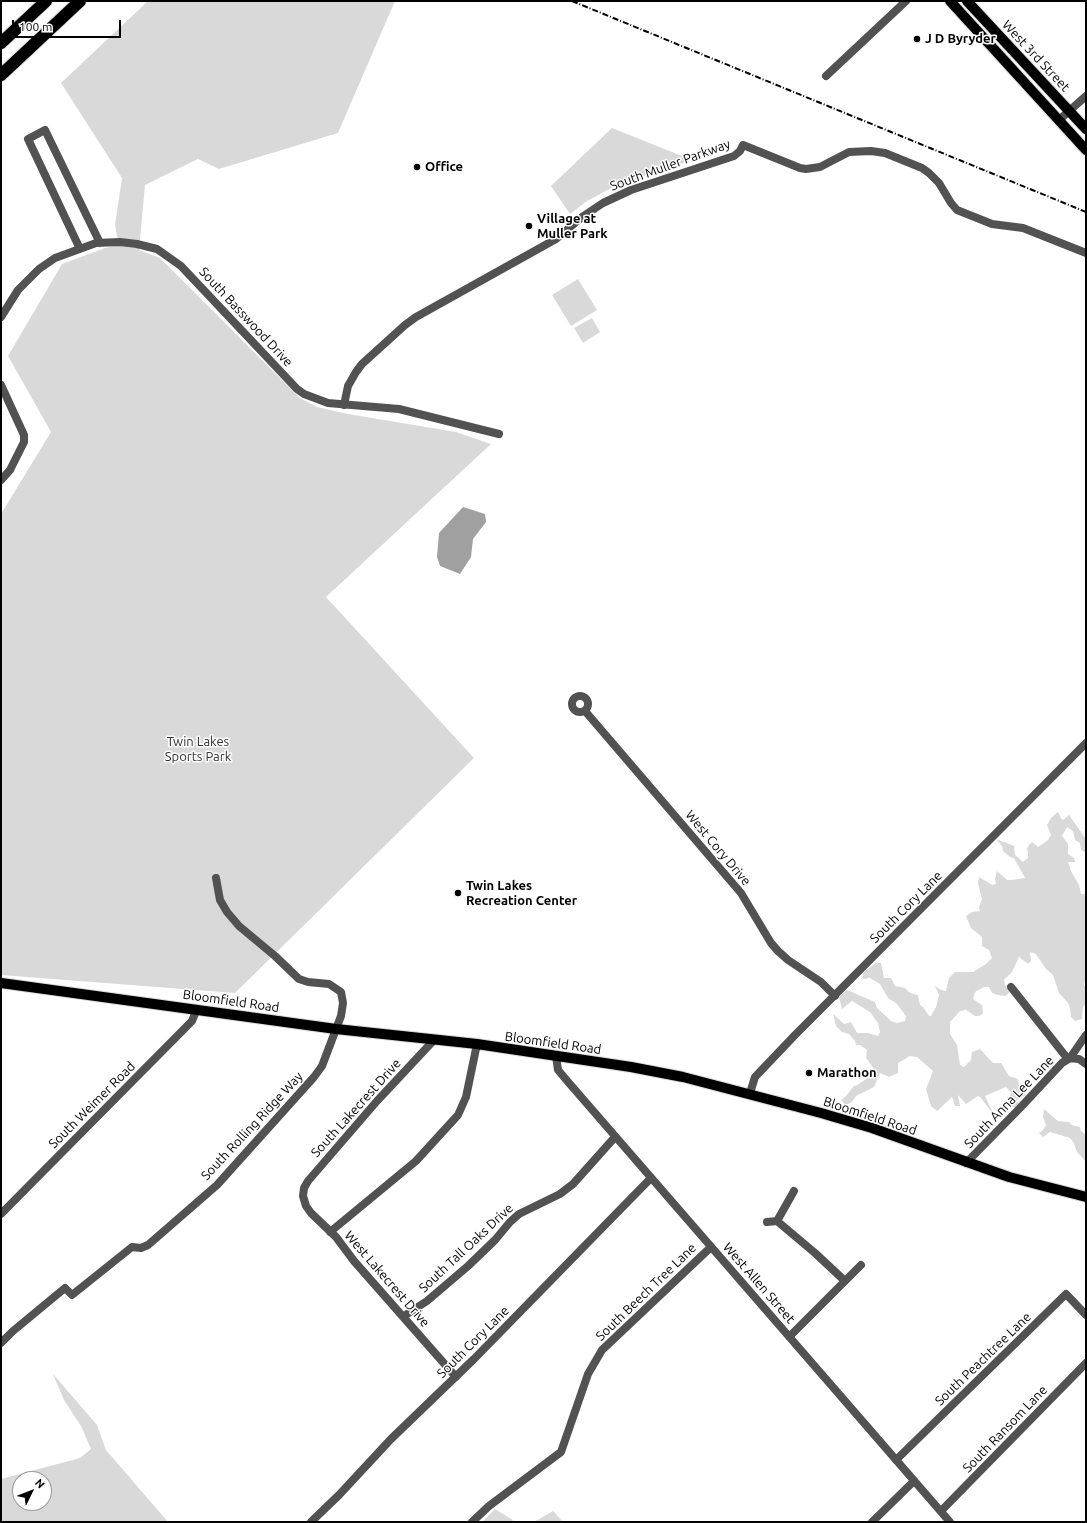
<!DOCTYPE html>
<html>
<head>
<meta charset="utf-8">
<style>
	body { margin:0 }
	#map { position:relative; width:1087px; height:1523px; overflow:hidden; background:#fff; font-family:Ubuntu,sans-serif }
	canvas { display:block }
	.frame { position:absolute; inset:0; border:2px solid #000; pointer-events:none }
	.north { position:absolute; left:12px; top:1471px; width:40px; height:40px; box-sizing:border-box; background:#fff; border:1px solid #999; border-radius:50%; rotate:47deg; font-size:11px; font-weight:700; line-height:16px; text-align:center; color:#000 }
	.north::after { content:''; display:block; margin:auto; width:14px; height:18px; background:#000; clip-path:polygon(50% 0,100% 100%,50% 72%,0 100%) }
	.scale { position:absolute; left:12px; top:20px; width:109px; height:18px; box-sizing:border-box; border:2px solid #000; border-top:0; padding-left:5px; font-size:12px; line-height:14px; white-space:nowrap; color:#000; -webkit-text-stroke:3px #fff; paint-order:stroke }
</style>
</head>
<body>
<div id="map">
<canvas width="1087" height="1523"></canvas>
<div class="frame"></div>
<div class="north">N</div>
<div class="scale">100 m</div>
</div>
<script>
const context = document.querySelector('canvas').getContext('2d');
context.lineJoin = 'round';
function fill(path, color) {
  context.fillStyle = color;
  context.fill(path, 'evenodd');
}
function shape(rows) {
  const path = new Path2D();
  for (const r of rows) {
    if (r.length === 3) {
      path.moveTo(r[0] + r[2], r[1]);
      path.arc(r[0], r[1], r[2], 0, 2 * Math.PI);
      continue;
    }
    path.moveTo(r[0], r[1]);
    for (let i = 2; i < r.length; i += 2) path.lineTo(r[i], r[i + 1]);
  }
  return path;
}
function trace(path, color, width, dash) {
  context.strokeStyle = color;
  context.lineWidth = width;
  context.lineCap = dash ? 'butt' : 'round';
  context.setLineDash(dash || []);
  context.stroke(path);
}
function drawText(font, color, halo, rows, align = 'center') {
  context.font = font + ' Ubuntu,sans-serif';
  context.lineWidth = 3;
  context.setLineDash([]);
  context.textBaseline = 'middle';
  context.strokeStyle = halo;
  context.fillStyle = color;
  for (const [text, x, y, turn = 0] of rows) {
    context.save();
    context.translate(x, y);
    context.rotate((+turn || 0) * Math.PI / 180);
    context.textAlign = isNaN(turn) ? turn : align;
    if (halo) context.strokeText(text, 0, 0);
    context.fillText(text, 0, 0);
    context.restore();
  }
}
fill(shape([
	[148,1,395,1,338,133,219,169,198,159,145,185,139,250,160,258,300,398,317,407,348,414,456,432,491,444,326,597,474,758,235,993,1,975,1,514,51,432,8,356,62,264,105,248,119,245,115,225,122,178,61,83],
	[612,128,687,158,689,161,617,185,587,201,570,214,551,186],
	[578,279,597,310,571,326,552,295],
	[592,318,600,332,583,343,574,328],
	[1058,812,1061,818,1063,820,1069,815,1086,839,1086,852,1085,852,1081,850,1080,843,1075,840,1073,831,1067,827,1062,836,1068,844,1068,854,1074,858,1075,862,1068,862,1071,871,1079,885,1081,894,1086,894,1086,976,1084,985,1086,988,1086,1003,1083,1007,1082,1019,1075,1021,1071,1017,1070,1008,1068,1003,1059,993,1053,975,1046,969,1036,954,1030,952,1031,961,1028,964,1019,957,1012,972,1004,980,1005,985,1010,992,1005,996,998,995,992,993,989,987,984,987,975,992,973,999,982,1005,983,1013,979,1016,975,1016,966,1010,960,1011,950,1022,950,1034,957,1045,960,1065,964,1067,971,1060,972,1052,980,1049,993,1063,1001,1063,1009,1076,1018,1079,1019,1087,1026,1095,1017,1100,1019,1104,1016,1108,1010,1106,1008,1103,1011,1093,1006,1087,985,1096,994,1115,980,1097,978,1096,966,1104,958,1095,960,1106,955,1106,952,1097,937,1111,931,1106,926,1089,933,1071,917,1057,910,1056,898,1063,898,1073,889,1077,880,1073,874,1087,856,1096,852,1102,846,1105,841,1100,846,1096,854,1086,857,1085,866,1079,875,1070,866,1058,867,1050,860,1045,856,1045,855,1041,849,1034,842,1032,836,1026,833,1014,844,1024,851,1022,857,1033,868,1033,878,1036,880,1032,878,1023,870,1012,852,1001,842,1009,839,997,847,990,875,1002,877,1008,891,1021,897,1023,905,1021,906,1016,896,1003,888,998,880,984,870,978,863,979,863,973,869,968,876,963,881,963,884,978,891,978,895,986,905,988,910,993,918,995,920,1005,923,1007,929,1016,931,1016,936,1007,939,995,935,986,941,990,946,991,949,978,955,972,973,972,986,964,992,958,989,950,982,946,982,937,971,928,966,916,972,912,980,911,979,907,982,899,978,883,979,877,992,885,996,884,995,879,997,871,1007,880,1012,880,1025,878,1014,858,1010,857,1003,851,1002,846,996,839,1014,846,1015,855,1023,862,1028,858,1028,852,1027,849,1029,845,1032,842,1038,847,1048,840,1051,835,1047,825,1051,818],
	[1044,1109,1058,1121,1069,1122,1072,1125,1080,1127,1081,1131,1086,1135,1086,1162,1077,1152,1074,1143,1070,1138,1050,1132,1043,1137,1039,1133,1043,1130,1046,1125,1043,1117],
	[53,1374,97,1425,106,1450,168,1522,1,1522,1,1479,80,1458,91,1449,81,1426,64,1400],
	[20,1479,44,1479,44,1503,20,1503],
	[495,1509,516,1522,482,1522],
	[553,1511,563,1522,534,1522]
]), '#d9d9d9');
fill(shape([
	[463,507,485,514,486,522,473,539,471,557,460,574,440,566,437,557,439,533]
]), '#a0a0a0');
const primary = shape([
	[950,1,1086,150],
	[967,1,1086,129],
	[1,983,336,1029,477,1044,631,1067,683,1077,821,1113,872,1128,1009,1177,1086,1197]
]);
const motorway = shape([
	[1,43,46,1],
	[1,75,80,1]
]);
trace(primary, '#dbdbdb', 12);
trace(motorway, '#dbdbdb', 14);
trace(shape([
	[826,76,906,1],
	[1059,120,1086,96],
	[80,249,28,139,45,130,100,243],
	[1,317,18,290,39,269,55,258,96,243,120,242,137,244,157,249,181,266,297,389,304,394,328,403,399,409,499,434],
	[1,385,24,435,24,442,10,470,1,480],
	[344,405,348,386,356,372,362,364,405,325,416,317,556,239,582,217,603,203,631,190,734,156,740,151,743,145,800,168,806,169,820,167,849,152,871,151,885,153,922,168,929,173,939,183,951,203,957,210,992,224,1023,228,1086,253],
	[580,704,8],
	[585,711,741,893,771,943,778,951,788,960,821,982,835,996],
	[1011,987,1067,1058,1079,1059,1086,1064],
	[434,1040,377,1101,308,1181,304,1188,303,1196,306,1206,311,1213,336,1237,354,1261,456,1377],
	[750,1093,755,1077,795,1035,1086,743],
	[966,1163,1020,1108,1062,1063,1070,1058,1086,1035],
	[1,1214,192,1021,197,1009],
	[777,1221,815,1253,845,1281,861,1265],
	[767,1222,777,1221,794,1191],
	[330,1232,416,1161,458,1115,466,1097,477,1044],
	[404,1316,427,1301,468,1266,495,1240,510,1222,519,1214,560,1194,573,1184,615,1137],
	[790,1336,845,1281],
	[1,1343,13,1331,65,1288,72,1295,132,1247,141,1248,148,1245,217,1185,314,1077,322,1066,341,1016,343,1003,341,992,329,984,308,982,299,979,275,956,239,926,227,912,220,900,216,878],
	[896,1460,1066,1294,1086,1315],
	[941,1511,1086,1363],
	[311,1522,339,1495,391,1439,474,1359,651,1178],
	[472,1522,489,1506,561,1452,588,1374,602,1350,711,1247],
	[872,1522,914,1481]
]), '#525252', 8);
trace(shape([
	[556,1056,558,1070,569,1083,950,1522]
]), '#525252', 8);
trace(primary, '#000', 10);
trace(motorway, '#000', 12);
trace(shape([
	[572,1,1086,212]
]), '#000', 2, [6, 2, 1, 2]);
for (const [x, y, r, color] of [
	[917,39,4,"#000"],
	[417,167,4,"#000"],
	[529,226,4,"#000"],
	[458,893,4,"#000"],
	[809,1073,4,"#000"]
]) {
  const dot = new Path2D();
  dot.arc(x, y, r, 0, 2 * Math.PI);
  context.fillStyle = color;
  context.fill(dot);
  trace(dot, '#fff', 1.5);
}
drawText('bold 13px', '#000', '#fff', [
	["J D Byryder",925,39],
	["Office",425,167],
	["Village at",537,219],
	["Muller Park",537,234],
	["Twin Lakes",466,886],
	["Recreation Center",466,901],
	["Marathon",817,1073]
], 'left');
drawText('13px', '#000', '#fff', [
	["West 3rd Street",1036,56,47],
	["South Muller Parkway",670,165,-20],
	["South Basswood Drive",246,317,47],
	["West Cory Drive",718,848,50],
	["South Cory Lane",906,907,-45],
	["Bloomfield Road",231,1001,8],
	["Bloomfield Road",553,1043,8],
	["South Anna Lee Lane",1009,1102,-46],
	["South Weimer Road",92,1105,-45],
	["South Lakecrest Drive",356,1108,-48],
	["Bloomfield Road",870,1116,18],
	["South Rolling Ridge Way",252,1126,-47],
	["South Tall Oaks Drive",466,1248,-43],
	["West Lakecrest Drive",387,1279,49],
	["West Allen Street",759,1283,49],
	["South Beech Tree Lane",646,1292,-44],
	["South Cory Lane",473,1342,-45],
	["South Peachtree Lane",983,1359,-44],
	["South Ransom Lane",1005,1429,-46]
]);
drawText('13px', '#303030', '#fff', [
	["Twin Lakes",198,742],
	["Sports Park",198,757]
]);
</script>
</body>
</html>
